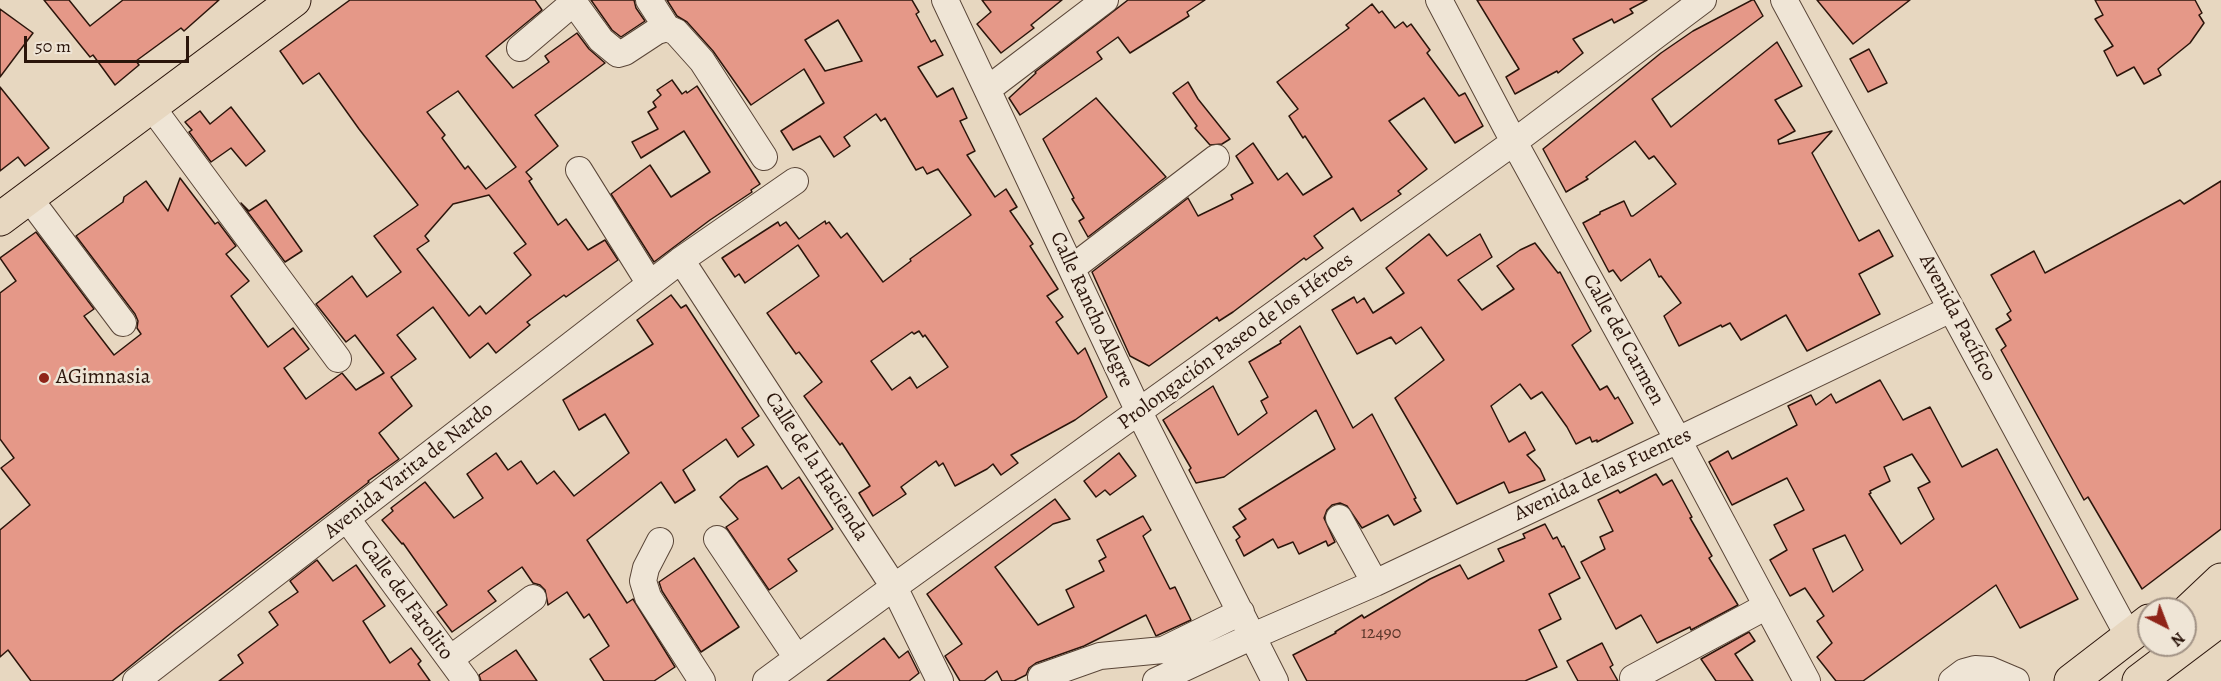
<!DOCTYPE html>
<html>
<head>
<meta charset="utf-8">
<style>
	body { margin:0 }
	#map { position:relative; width:2221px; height:681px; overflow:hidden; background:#e7d7c0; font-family:Alegreya,serif }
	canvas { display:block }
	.north { position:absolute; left:2137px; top:597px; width:60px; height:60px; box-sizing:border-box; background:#efe5d6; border:2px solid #a19285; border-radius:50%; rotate:138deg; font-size:16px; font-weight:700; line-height:24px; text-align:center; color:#2b150b }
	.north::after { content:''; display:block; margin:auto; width:21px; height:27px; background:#8f2418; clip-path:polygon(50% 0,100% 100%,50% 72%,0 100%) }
	.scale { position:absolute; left:24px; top:36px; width:165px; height:27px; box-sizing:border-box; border:3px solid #2b150b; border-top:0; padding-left:8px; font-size:18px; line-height:21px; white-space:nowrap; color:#2b150b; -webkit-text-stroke:4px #efe5d6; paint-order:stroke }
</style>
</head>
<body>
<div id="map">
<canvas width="2221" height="681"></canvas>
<div class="north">N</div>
<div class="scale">50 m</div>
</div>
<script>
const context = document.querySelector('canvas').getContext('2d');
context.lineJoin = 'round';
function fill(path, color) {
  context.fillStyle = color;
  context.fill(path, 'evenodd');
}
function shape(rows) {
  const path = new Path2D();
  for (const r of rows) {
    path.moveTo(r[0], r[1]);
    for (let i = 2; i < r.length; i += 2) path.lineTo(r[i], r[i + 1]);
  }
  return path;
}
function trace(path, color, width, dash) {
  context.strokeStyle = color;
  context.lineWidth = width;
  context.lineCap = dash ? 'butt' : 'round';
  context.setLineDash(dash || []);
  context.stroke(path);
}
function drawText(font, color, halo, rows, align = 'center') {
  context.font = font + ' Alegreya,serif';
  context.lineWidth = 5;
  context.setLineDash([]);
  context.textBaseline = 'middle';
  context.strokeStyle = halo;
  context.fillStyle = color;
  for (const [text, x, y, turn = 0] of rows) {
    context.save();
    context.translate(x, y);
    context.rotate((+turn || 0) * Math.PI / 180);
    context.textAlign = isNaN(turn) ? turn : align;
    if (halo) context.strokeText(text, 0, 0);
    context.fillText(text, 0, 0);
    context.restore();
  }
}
const building = shape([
	[44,0,69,0,90,26,123,0,219,0,184,31,181,28,136,61,139,65,115,85,93,55,90,57,44,0],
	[350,0,535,0,542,10,486,56,513,88,549,62,545,56,577,33,589,49,605,63,535,115,558,146,526,172,532,179,529,181,534,189,558,225,566,219,588,250,605,240,618,260,566,297,564,295,527,322,530,325,496,353,488,343,470,358,433,307,397,335,416,359,391,377,412,406,379,433,399,459,368,481,369,482,176,629,112,681,31,681,8,650,0,657,0,530,30,505,1,468,14,458,0,439,0,293,16,281,0,258,36,232,94,309,84,316,114,355,141,334,137,328,138,321,135,314,76,236,123,202,124,197,146,181,168,211,180,178,215,224,218,222,236,246,226,254,249,281,231,296,268,347,293,328,309,349,284,368,306,399,342,373,356,390,384,373,355,335,346,342,316,304,352,276,367,297,401,272,374,236,418,205,359,129,319,73,303,84,280,51,350,0],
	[458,91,516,167,486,189,468,166,465,169,442,138,445,135,427,112,458,91],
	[489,195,526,244,514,253,531,275,486,314,480,306,469,316,417,249,429,241,425,236,453,204,489,195],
	[591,0,634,0,636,8,645,21,621,37,612,30,591,0],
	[667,0,912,0,919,12,916,14,931,42,935,40,943,55,918,67,937,97,953,88,967,118,960,121,975,151,967,155,995,197,1006,189,1017,207,1010,211,1033,244,1030,246,1058,289,1047,296,1063,317,1056,322,1078,354,1085,348,1107,397,1075,420,1011,455,1018,463,1001,475,993,464,987,469,955,486,943,463,939,466,936,461,901,487,906,494,873,516,859,493,870,486,842,443,840,445,804,396,822,382,799,352,796,354,767,313,819,276,798,245,745,283,739,274,735,277,722,258,778,222,780,226,786,222,799,239,825,221,826,224,829,222,841,238,847,233,883,282,911,261,910,259,971,215,938,169,927,174,923,167,916,170,885,118,881,121,876,114,844,137,850,146,834,157,820,136,793,150,781,131,824,103,804,69,751,105,713,51,687,22,677,16,667,0],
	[838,20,862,61,825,71,805,40,838,20],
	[919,331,923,337,925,335,948,367,917,388,910,377,892,390,871,361,912,332,914,334,919,331],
	[982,0,1062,0,1031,25,1034,28,1001,53,977,24,991,12,982,0],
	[1128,0,1205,0,1187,12,1189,16,1130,53,1118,37,1097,52,1102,59,1020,115,1009,98,1036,73,1035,72,1128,0],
	[1477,0,1647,0,1630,9,1633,13,1614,23,1612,19,1573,39,1583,53,1558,73,1557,71,1515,94,1506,77,1519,69,1477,0],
	[1752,0,1754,0,1763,16,1652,99,1671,127,1777,42,1802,86,1775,100,1795,131,1778,140,1779,144,1832,131,1812,153,1859,241,1879,230,1893,256,1859,274,1880,314,1807,351,1786,315,1741,340,1730,323,1722,327,1721,325,1679,346,1664,316,1681,303,1661,276,1659,277,1650,259,1621,281,1613,270,1609,272,1583,223,1600,214,1600,212,1624,201,1631,216,1633,216,1676,184,1654,156,1649,159,1635,141,1586,177,1588,179,1566,192,1543,149,1661,53,1693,31,1752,0],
	[1817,0,1910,0,1853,44,1817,0],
	[2095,0,2195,0,2202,13,2199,15,2204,23,2190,43,2158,69,2161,75,2144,84,2134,67,2117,76,2104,51,2113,46,2095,19,2103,15,2095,0],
	[1372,4,1379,13,1382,11,1395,28,1403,22,1407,27,1411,24,1430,50,1427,53,1459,96,1465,93,1483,126,1455,143,1424,98,1389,121,1427,169,1398,191,1401,194,1361,221,1353,208,1314,236,1323,248,1306,260,1304,258,1233,312,1219,321,1217,317,1149,366,1130,356,1092,272,1188,198,1198,216,1233,199,1231,195,1253,183,1236,156,1253,143,1278,180,1287,173,1303,195,1332,177,1305,136,1303,138,1289,116,1298,109,1277,82,1349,28,1346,25,1372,4],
	[0,9,33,33,0,77,0,9],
	[1869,49,1887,83,1868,92,1850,59,1869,49],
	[672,80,682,94,686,91,687,93,697,86,760,184,751,190,752,192,710,220,654,262,611,194,650,165,671,197,710,172,684,131,641,158,632,142,658,129,648,112,656,107,653,102,661,95,657,90,672,80],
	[1188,82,1198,99,1230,139,1222,144,1210,145,1195,128,1197,126,1173,93,1188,82],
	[0,87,49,148,25,166,18,157,0,171,0,87],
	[1096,98,1166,177,1088,237,1079,221,1084,218,1072,199,1074,198,1043,139,1096,98],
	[231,107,265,151,246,166,231,148,211,162,189,132,192,130,185,122,200,111,210,124,231,107],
	[2221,181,2221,529,2142,589,2088,497,2084,500,2001,350,2006,346,1996,329,2011,320,2007,314,2011,311,1991,275,2034,251,2045,273,2180,200,2184,204,2221,181],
	[266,200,302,251,285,262,241,203,249,211,266,200],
	[1429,234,1447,256,1480,234,1492,257,1458,280,1482,310,1514,289,1497,266,1520,250,1535,243,1558,273,1560,272,1591,331,1572,345,1600,390,1607,386,1615,399,1618,397,1633,423,1597,442,1597,440,1592,442,1590,437,1576,444,1567,427,1542,392,1531,399,1520,384,1491,406,1509,442,1525,432,1535,450,1527,455,1540,469,1545,480,1509,493,1504,482,1457,504,1395,398,1444,360,1421,327,1396,344,1391,337,1357,354,1332,310,1354,297,1357,303,1364,298,1373,313,1404,293,1386,268,1429,234],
	[671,295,681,308,686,305,759,416,742,428,754,445,738,457,726,439,683,470,695,490,675,503,661,482,587,540,627,603,633,599,675,667,654,681,604,681,590,659,609,646,589,614,584,618,567,592,548,605,545,590,540,585,533,583,522,567,488,591,496,601,452,632,437,612,447,605,403,543,402,544,382,520,393,511,391,508,425,482,454,518,483,498,467,474,496,453,508,470,521,461,537,484,554,471,574,496,629,453,605,414,579,430,563,400,653,344,637,320,671,295],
	[1300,326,1353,428,1372,414,1416,498,1414,499,1421,511,1394,525,1388,515,1362,528,1347,506,1340,503,1332,505,1327,510,1324,518,1335,542,1328,546,1326,541,1299,554,1293,542,1278,548,1273,539,1244,556,1236,540,1240,537,1233,527,1246,519,1239,509,1335,449,1316,410,1224,477,1196,483,1189,470,1191,468,1163,420,1213,386,1238,435,1267,413,1261,401,1268,397,1249,362,1281,343,1280,341,1300,326],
	[1880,380,1903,420,1930,407,1962,467,1997,449,2078,599,2020,628,1996,585,1863,681,1836,681,1817,657,1832,643,1817,621,1824,616,1805,588,1790,596,1770,560,1787,550,1774,525,1804,510,1787,478,1732,505,1709,462,1728,451,1732,459,1797,425,1788,406,1811,395,1816,405,1831,394,1836,403,1880,380],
	[1912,454,1930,482,1918,488,1934,519,1901,544,1869,494,1871,493,1870,491,1890,481,1884,467,1912,454],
	[1845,535,1863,570,1833,592,1813,549,1845,535],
	[1119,453,1136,476,1110,495,1105,490,1096,497,1084,481,1119,453],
	[767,466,782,489,799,477,833,529,788,559,797,571,769,590,726,527,738,519,720,497,739,481,767,466],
	[1656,474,1663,485,1672,480,1692,517,1690,518,1712,556,1709,558,1738,605,1691,630,1690,627,1657,643,1641,615,1616,629,1581,562,1605,549,1600,537,1613,531,1598,500,1618,490,1620,493,1656,474],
	[1055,499,1070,519,1053,524,995,567,1038,625,1074,607,1066,590,1104,571,1099,561,1106,557,1097,540,1143,516,1151,530,1143,536,1170,589,1175,587,1191,620,1156,636,1146,615,1084,646,1036,663,1029,668,1026,675,1014,681,1002,681,997,671,984,681,960,681,945,656,962,644,927,594,1055,499],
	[1545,524,1553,539,1557,537,1562,547,1564,546,1580,578,1549,594,1561,619,1539,630,1557,667,1525,681,1307,681,1293,655,1336,633,1335,632,1362,615,1364,618,1430,579,1460,565,1468,579,1504,561,1498,549,1525,538,1523,534,1545,524],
	[694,558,739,627,701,652,662,591,659,582,694,558],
	[317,560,333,581,356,565,385,606,363,621,390,663,411,648,421,661,418,664,430,681,219,681,243,663,238,655,278,625,269,612,298,592,290,581,317,560],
	[1749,632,1755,641,1735,654,1753,681,1716,681,1701,659,1749,632],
	[884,638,899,658,908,651,919,673,909,681,827,681,884,638],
	[1602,643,1613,665,1610,667,1618,681,1578,681,1567,661,1602,643],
	[516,650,537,681,481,681,479,675,516,650]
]);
fill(building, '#e59888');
trace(building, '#2b150b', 1.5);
const minor = shape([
	[572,0,601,40,618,54,625,52,657,31,667,28],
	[649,0,667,28,676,32,702,61,764,157],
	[945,0,1139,412,1275,681],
	[1439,0,1514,142,1678,440,1807,681],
	[1784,0,2129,637],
	[520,48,573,3],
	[988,89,1105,0],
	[151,106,338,359],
	[579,170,650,284],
	[29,198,123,323],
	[681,260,894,587,940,681],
	[1072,268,1216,158],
	[1339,518,1375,583],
	[347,519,466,681],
	[717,539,797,658],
	[660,541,646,568,643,581,648,597,702,681],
	[450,659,533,598],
	[1041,677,1100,656,1163,650,1241,612],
	[1633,678,1767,606],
	[136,681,681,260,795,181],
	[766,681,894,587,1514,142,1703,0],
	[1156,681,1253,636,1375,583,1678,440,1951,309],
	[1952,681,1964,672,1975,669,1990,670,2016,681]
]);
const major = shape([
	[0,219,294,0],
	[2071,681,2149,621]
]);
const highway = shape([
	[2185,614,2221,580],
	[2139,681,2221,619]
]);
trace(minor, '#5a4638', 28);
trace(major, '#2b150b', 35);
trace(highway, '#2b150b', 35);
trace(minor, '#efe5d6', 26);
trace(major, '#e7d7c0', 33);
trace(highway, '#e7d7c0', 33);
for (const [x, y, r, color] of [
	[44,378,6,"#8f2418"]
]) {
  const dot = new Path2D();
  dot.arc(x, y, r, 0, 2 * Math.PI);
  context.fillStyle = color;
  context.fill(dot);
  trace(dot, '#efe5d6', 2);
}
drawText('18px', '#5a362a', null, [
	["12490",1381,634]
]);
drawText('21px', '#2b150b', '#efe5d6', [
	["Calle Rancho Alegre",1091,310,65],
	["Avenida Pacífico",1957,318,62],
	["Calle del Carmen",1623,340,61],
	["Prolongación Paseo de los Héroes",1236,342,-36],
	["Calle de la Hacienda",816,467,57],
	["Avenida Varita de Nardo",409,471,-38],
	["Avenida de las Fuentes",1603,475,-25],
	["Calle del Farolito",406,600,54]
]);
drawText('21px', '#2b150b', '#efe5d6', [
	["AGimnasia",56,378]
], 'left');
</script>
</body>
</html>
